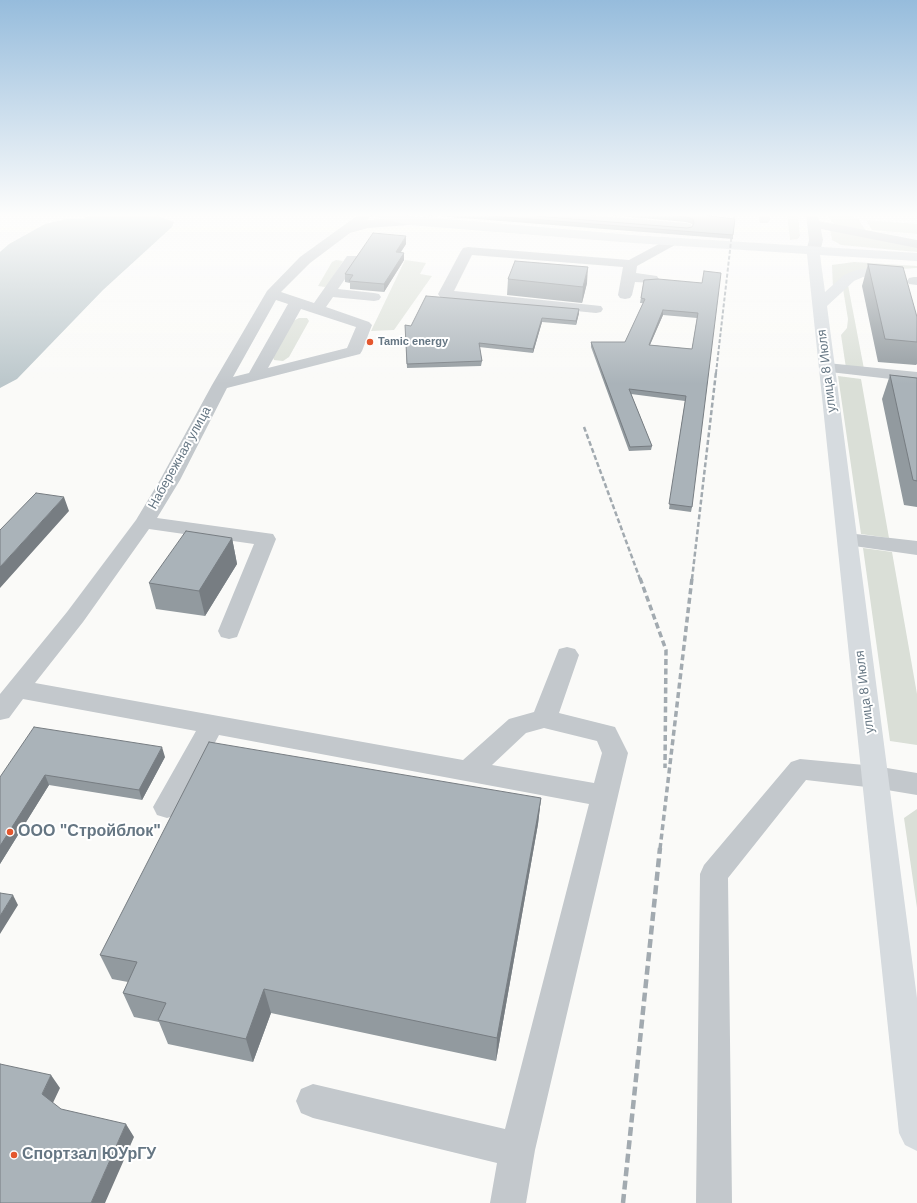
<!DOCTYPE html>
<html>
<head>
<meta charset="utf-8">
<style>
	body { margin:0 }
	canvas { display:block; background:#fafaf8 }
</style>
</head>
<body>
<canvas width="917" height="1203"></canvas>
<script>
const context = document.querySelector('canvas').getContext('2d');
context.lineJoin = 'round';
function fill(path, color) {
  context.fillStyle = color;
  context.fill(path, 'evenodd');
}
function shape(rows) {
  const path = new Path2D();
  for (const r of rows) {
    path.moveTo(r[0], r[1]);
    for (let i = 2; i < r.length; i += 2) path.lineTo(r[i], r[i + 1]);
  }
  return path;
}
function trace(path, color, width, dash) {
  context.strokeStyle = color;
  context.lineWidth = width;
  context.lineCap = dash ? 'butt' : 'round';
  context.setLineDash(dash || []);
  context.stroke(path);
}
function drawText(font, color, halo, rows, align = 'center') {
  context.font = font + ' Arial,sans-serif';
  context.lineWidth = 4;
  context.setLineDash([]);
  context.textBaseline = 'middle';
  context.strokeStyle = halo;
  context.fillStyle = color;
  for (const [text, x, y, turn = 0] of rows) {
    context.save();
    context.translate(x, y);
    context.rotate((+turn || 0) * Math.PI / 180);
    context.textAlign = isNaN(turn) ? turn : align;
    if (halo) context.strokeText(text, 0, 0);
    context.fillText(text, 0, 0);
    context.restore();
  }
}
fill(shape([
	[787,215,798,215,800,236,798,239,790,240],
	[826,215,853,215,854,219,858,219,867,232,834,224],
	[866,220,917,224,917,234,872,230],
	[830,230,917,246,917,252,841,245,832,240],
	[336,260,343,261,329,284,325,287,318,286,332,262],
	[405,260,426,263,420,274,432,276,394,330,371,331],
	[854,262,917,266,917,268,870,271,833,288,832,265],
	[848,285,864,369,846,368,841,335,847,328,848,319,843,289],
	[299,318,307,318,309,321,289,357,283,361,274,360,272,355,293,321],
	[838,376,861,379,889,538,861,534],
	[863,548,892,552,917,694,917,745,890,741],
	[917,809,917,908,904,818]
]), '#dadfd7');
fill(shape([
	[90,215,156,215,174,222,172,227,103,290,17,379,0,388,0,252,9,244,45,224,66,219,83,219]
]), '#bbc7cb');
fill(shape([
	[358,215,372,215,367,220,409,217,413,218,415,221,413,224,409,225,368,228,350,233,310,263,281,292,314,303,347,256,357,256,359,259,338,289,374,293,379,294,381,297,379,300,374,301,333,297,326,307,369,322,372,325,362,351,360,354,227,388,180,480,157,518,273,534,276,539,237,637,229,639,221,637,218,631,254,544,149,529,83,622,35,683,463,760,509,719,534,712,559,649,567,647,575,649,579,655,559,713,615,727,628,753,535,1150,526,1203,490,1203,497,1163,313,1118,301,1113,296,1101,301,1089,313,1084,505,1129,589,804,219,735,177,815,167,818,157,815,153,807,196,731,23,699,9,718,0,720,0,694,67,612,136,520,160,480,212,385,267,291,300,257,358,215],
	[276,300,288,304,249,373,233,377,276,300],
	[301,309,356,327,347,348,268,368,301,309],
	[544,728,597,741,602,753,594,783,492,765,526,733,544,728],
	[529,215,587,215,686,223,691,224,692,227,691,230,686,231,535,219,531,218,529,215],
	[758,215,770,215,770,220,768,223,760,223,758,215],
	[806,215,818,215,819,221,917,240,917,248,821,229,823,240,820,252,818,255,808,255,806,252,809,240,806,215],
	[670,238,675,239,677,242,675,245,637,266,636,273,657,276,659,279,657,282,652,283,635,282,632,295,630,298,625,299,620,298,618,295,623,267,472,255,454,291,601,306,603,309,601,312,596,313,445,298,440,297,438,294,461,251,463,248,468,247,629,260,670,238],
	[914,277,917,277,917,285,909,284,907,281,909,278,914,277],
	[827,363,917,372,917,382,821,371,819,368,821,365,827,363],
	[847,533,917,541,917,555,840,544,837,539,840,534,847,533],
	[800,759,875,766,917,773,917,795,875,788,806,780,728,878,732,1203,696,1203,700,874,704,865,791,762,800,759]
]), '#c3c8cc');
fill(shape([
	[377,215,401,215,633,235,917,253,917,261,820,255,825,292,844,275,856,270,896,267,901,268,903,271,901,274,896,275,863,277,854,281,827,306,917,998,917,1151,905,1145,899,1133,807,254,633,243,409,225,379,218,377,215]
]), '#d6dbdf');
trace(shape([
	[716,373,734,215]
]), '#a2aab0', 2, [4, 2]);
trace(shape([
	[584,427,640,579],
	[692,579,716,372]
]), '#a2aab0', 2.5, [5, 2.5]);
trace(shape([
	[640,578,666,650,665,768],
	[660,849,692,578]
]), '#a2aab0', 3.5, [6, 3.5]);
trace(shape([
	[623,1203,660,848]
]), '#a2aab0', 4.5, [9, 4.5]);
fill(shape([
	[424,215,533,215,535,216,687,228,692,227,693,225,692,224,686,222,610,215,702,215,733,235,733,239],
	[406,244,401,252,404,253,404,260,384,292,350,289,350,283,345,282,345,274],
	[868,264,917,317,917,364,916,365,878,362,862,286],
	[508,279,587,283,582,303,507,295],
	[644,280,702,283,692,507,691,512,669,509,685,401,631,394,652,446,651,450,629,451,591,347,591,342,625,342,643,303,640,303],
	[663,315,697,318,692,349,650,345],
	[579,313,576,325,542,322,533,353,479,347,482,361,481,366,407,368,405,325,411,326],
	[890,375,917,378,917,507,904,505,882,399],
	[232,538,237,564,205,616,156,609,149,583],
	[165,757,142,800,49,785,0,864,0,777],
	[541,798,538,824,496,1061,271,1013,253,1062,168,1044,159,1022,134,1017,123,993,128,982,112,979,100,955]
]), '#929a9f');
fill(shape([
	[406,236,406,244,396,259,396,252],
	[404,253,404,260,384,292,384,284],
	[588,267,587,283,582,303,583,287],
	[579,309,579,313,576,325,576,321],
	[663,310,663,315,648,349,649,345],
	[542,318,542,322,533,353,533,349],
	[64,497,69,511,0,588,0,567],
	[232,538,237,564,205,616,199,591],
	[162,747,165,757,142,800,139,790],
	[45,775,49,785,0,864,0,846],
	[541,798,538,824,496,1061,497,1038],
	[13,895,18,905,0,934,0,916],
	[264,989,271,1013,253,1062,246,1039],
	[51,1075,60,1088,51,1107,42,1094],
	[126,1124,134,1137,105,1203,91,1203]
]), '#777d82');
const building = shape([
	[479,215,533,215,535,216,687,228,692,227,694,223,693,219,687,217,665,215,702,215,735,219,733,235,479,215],
	[373,233,406,236,396,252,404,253,384,284,349,281,353,275,345,274,373,233],
	[515,261,588,267,583,287,508,279,515,261],
	[868,264,903,267,917,317,917,342,885,339,868,264],
	[704,271,721,273,692,507,669,504,686,396,629,389,652,446,630,447,591,342,625,342,645,299,641,298,644,280,658,279,702,283,704,271],
	[663,310,698,313,692,349,649,345,663,310],
	[426,296,579,309,576,321,542,318,533,349,479,343,482,361,407,364,405,325,411,326,426,296],
	[890,375,917,378,917,481,913,480,890,375],
	[36,493,64,497,0,567,0,530,36,493],
	[186,531,232,538,199,591,149,583,186,531],
	[34,727,162,747,139,790,45,775,0,846,0,777,34,727],
	[209,742,541,798,497,1038,264,989,246,1039,158,1020,166,1003,123,993,137,962,100,955,209,742],
	[0,893,13,895,0,916,0,893],
	[0,1064,51,1075,42,1094,61,1109,126,1124,91,1203,0,1203,0,1064]
]);
fill(building, '#aab3b9');
trace(building, '#777d82', 1);
const sky = context.createLinearGradient(0, 0, 0, 384);
sky.addColorStop(0, '#96bcdc');
sky.addColorStop(0.56, '#fdfdfc');
sky.addColorStop(1, '#fdfdfc00');
context.fillStyle = sky;
context.fillRect(0, 0, 917, 384);
for (const [x, y, r, color] of [
	[370,342,4,"#e4572e"],
	[10,832,4,"#e4572e"],
	[14,1155,4,"#e4572e"]
]) {
  const dot = new Path2D();
  dot.arc(x, y, r, 0, 2 * Math.PI);
  context.fillStyle = color;
  context.fill(dot);
  trace(dot, '#fff', 1.5);
}
drawText('bold 11px', '#657683', '#fff', [
	["Tamic energy",378,342]
], 'left');
drawText('13px', '#657683', '#fff', [
	["улица 8 Июля",827,371,-97],
	["Набережная улица",180,458,-61],
	["улица 8 Июля",865,692,-97]
]);
drawText('bold 16px', '#657683', '#fff', [
	["ООО \"Стройблок\"",18,832],
	["Спортзал ЮУрГУ",22,1155]
], 'left');
</script>
</body>
</html>
